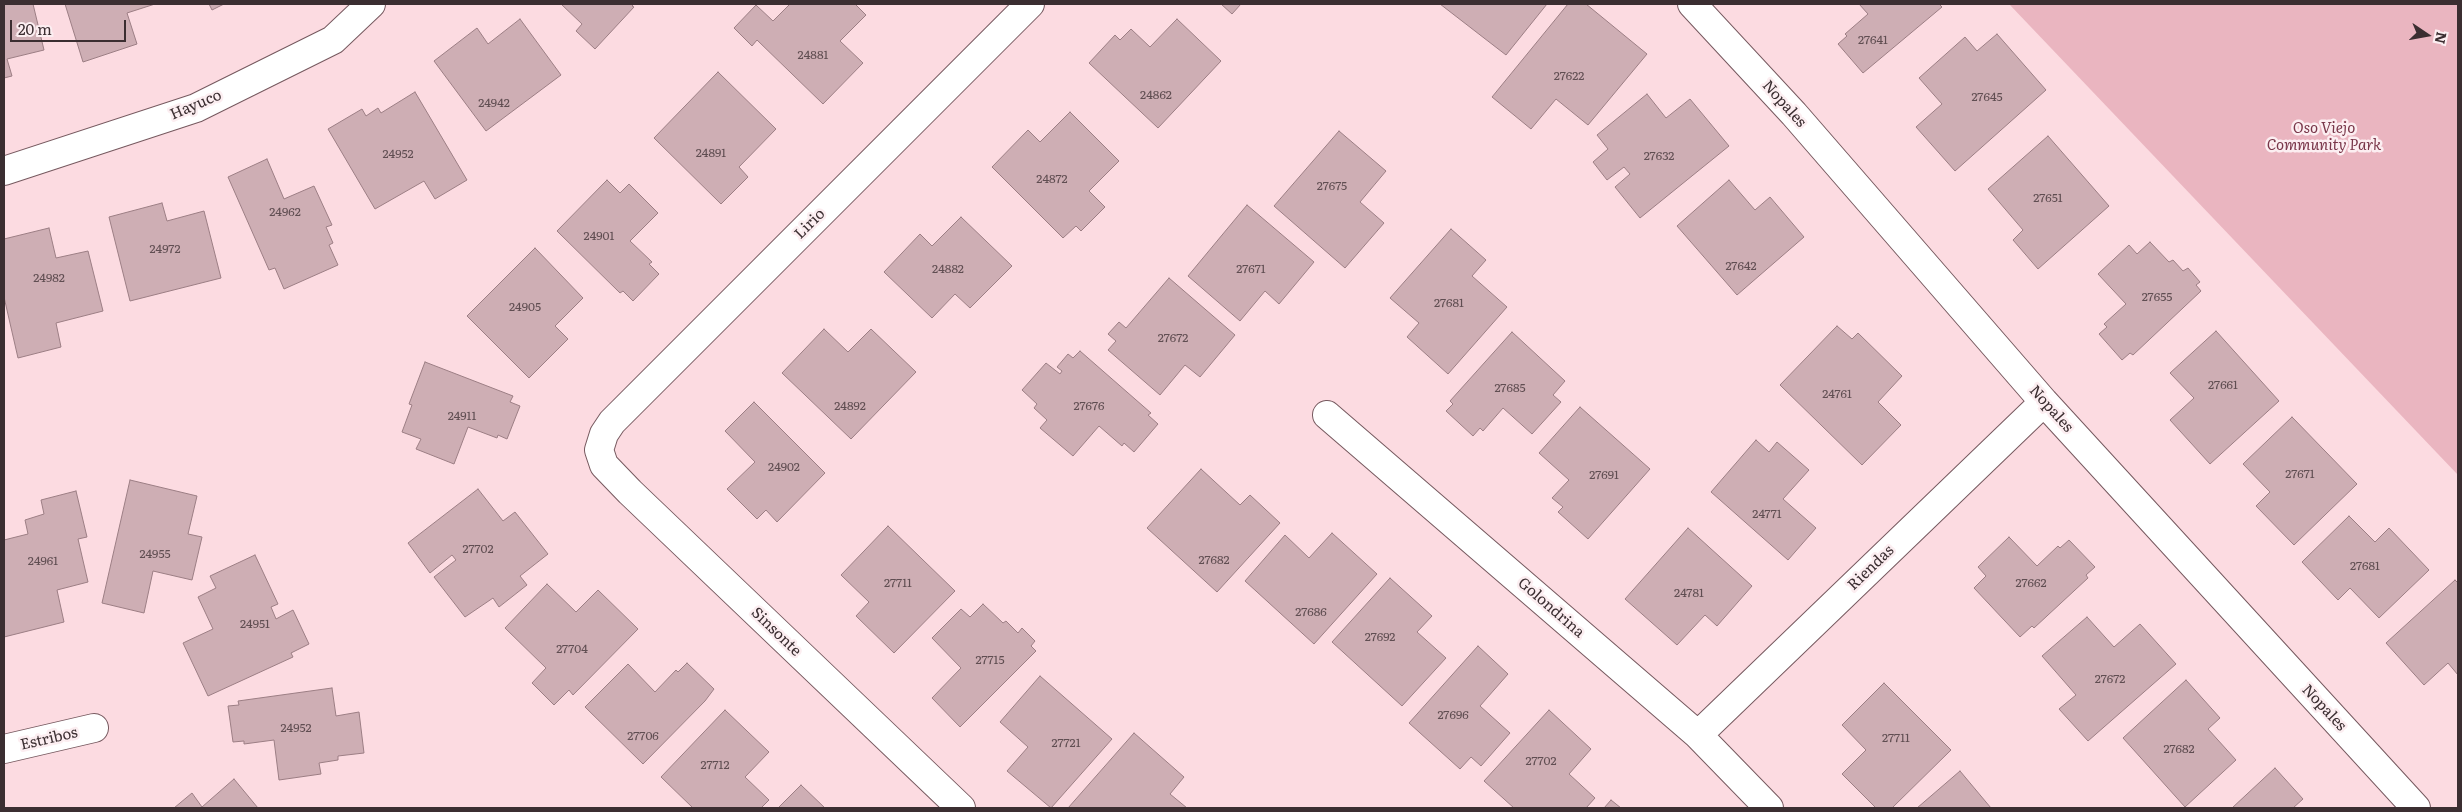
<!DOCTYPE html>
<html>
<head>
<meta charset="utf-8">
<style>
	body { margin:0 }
	#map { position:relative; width:2462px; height:812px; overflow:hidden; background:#fcdbe1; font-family:Literata,serif }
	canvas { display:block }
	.frame { position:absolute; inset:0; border:5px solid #3b2e31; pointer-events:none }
	.north { position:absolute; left:2402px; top:10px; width:50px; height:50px; -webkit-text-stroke:4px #fceef1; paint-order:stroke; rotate:102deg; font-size:14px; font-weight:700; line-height:20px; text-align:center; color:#3b2e31 }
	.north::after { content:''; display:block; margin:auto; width:18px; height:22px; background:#3b2e31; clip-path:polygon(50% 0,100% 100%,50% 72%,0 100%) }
	.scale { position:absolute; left:10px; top:20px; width:116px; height:22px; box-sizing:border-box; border:2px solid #3b2e31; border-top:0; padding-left:6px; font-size:15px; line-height:18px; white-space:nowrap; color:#3b2e31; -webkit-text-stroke:4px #fceef1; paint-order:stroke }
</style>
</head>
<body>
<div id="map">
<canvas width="2462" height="812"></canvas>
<div class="frame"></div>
<div class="north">N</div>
<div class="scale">20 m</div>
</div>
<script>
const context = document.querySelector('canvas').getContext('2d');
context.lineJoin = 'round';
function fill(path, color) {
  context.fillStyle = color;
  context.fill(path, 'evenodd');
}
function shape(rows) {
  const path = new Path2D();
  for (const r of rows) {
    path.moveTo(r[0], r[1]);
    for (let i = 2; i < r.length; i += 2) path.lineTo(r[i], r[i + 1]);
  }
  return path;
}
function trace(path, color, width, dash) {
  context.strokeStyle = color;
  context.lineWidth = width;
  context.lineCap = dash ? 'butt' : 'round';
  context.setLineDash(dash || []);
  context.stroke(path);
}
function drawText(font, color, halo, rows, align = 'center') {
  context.font = font + ' Literata,serif';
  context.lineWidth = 5;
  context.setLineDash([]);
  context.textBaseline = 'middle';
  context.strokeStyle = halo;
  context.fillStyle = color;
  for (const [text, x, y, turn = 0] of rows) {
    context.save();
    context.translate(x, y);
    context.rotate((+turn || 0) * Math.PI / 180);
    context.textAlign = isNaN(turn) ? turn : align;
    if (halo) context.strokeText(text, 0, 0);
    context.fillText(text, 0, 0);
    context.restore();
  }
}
fill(shape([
	[2009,4,2458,4,2458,475]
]), '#eab5c0');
const building = shape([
	[4,4,33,4,44,50,7,59,12,76,4,78,4,4],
	[65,4,155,4,127,13,137,44,83,62,65,4],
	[209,4,224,4,212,10,209,4],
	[561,4,634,4,632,6,634,7,595,49,576,31,582,24,561,4],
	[790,4,855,4,866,15,840,41,863,63,823,104,757,40,752,46,734,28,756,5,773,21,790,4],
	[1221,4,1241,4,1232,14,1221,4],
	[1440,4,1547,4,1506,55,1440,4],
	[1568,4,1586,4,1647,54,1588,125,1556,99,1531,129,1492,97,1568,4],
	[1859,4,1939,4,1942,7,1863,73,1838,44,1847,36,1845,34,1868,14,1859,4],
	[520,19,561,75,486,131,434,61,477,28,488,44,520,19],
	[1177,19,1221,61,1158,128,1089,63,1115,35,1120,40,1131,29,1150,47,1177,19],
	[1997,34,2046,90,1955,171,1916,127,1942,104,1919,78,1965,37,1977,51,1997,34],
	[718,72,776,129,739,167,748,177,721,204,654,138,718,72],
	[415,92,467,180,435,199,424,181,375,209,328,129,362,109,366,116,378,108,381,113,415,92],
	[1647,94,1666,118,1690,99,1729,146,1640,218,1615,187,1630,174,1624,167,1607,180,1593,162,1608,149,1597,135,1647,94],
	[1070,112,1119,161,1089,191,1105,207,1081,231,1076,226,1063,238,992,167,1028,130,1040,142,1070,112],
	[1339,131,1386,171,1360,202,1384,223,1345,268,1274,206,1339,131],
	[2048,136,2109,206,2038,269,2013,240,2023,230,1988,189,2048,136],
	[267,159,284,199,314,186,332,225,326,227,333,243,329,245,338,265,284,289,275,268,269,270,228,177,267,159],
	[607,180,620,193,629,184,658,213,630,241,652,262,649,264,659,274,633,301,623,291,620,293,557,231,607,180],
	[1729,180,1755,210,1770,197,1804,237,1737,295,1677,226,1729,180],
	[162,203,167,221,204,211,221,278,130,301,109,217,162,203],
	[1247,205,1314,262,1279,304,1265,291,1240,321,1188,276,1247,205],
	[961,217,1012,266,970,308,955,294,932,318,884,272,920,234,932,246,961,217],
	[49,228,56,258,88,251,103,311,56,323,61,347,18,358,4,297,4,239,49,228],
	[1451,229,1486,260,1472,276,1507,307,1448,374,1407,337,1419,323,1390,298,1451,229],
	[2150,242,2169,262,2173,260,2183,271,2188,268,2200,282,2196,285,2201,291,2133,355,2130,353,2122,360,2099,334,2107,327,2104,324,2126,304,2098,274,2129,245,2137,254,2150,242],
	[535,248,583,298,555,326,568,339,529,378,467,316,535,248],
	[1169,278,1235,335,1200,377,1185,365,1160,395,1108,350,1116,341,1108,334,1119,322,1126,328,1169,278],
	[1837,326,1852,339,1858,333,1902,376,1878,402,1901,425,1862,465,1780,385,1837,326],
	[824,329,848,352,871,329,916,372,851,439,782,373,824,329],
	[2216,331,2279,401,2210,464,2170,420,2194,398,2170,373,2216,331],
	[1512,332,1565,381,1553,395,1561,402,1532,434,1503,408,1483,431,1480,428,1473,436,1446,411,1453,404,1450,401,1512,332],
	[1080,351,1151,413,1148,415,1158,424,1134,452,1124,443,1122,446,1099,426,1073,456,1040,428,1047,420,1034,408,1037,404,1022,390,1046,363,1060,374,1062,371,1057,367,1068,354,1073,358,1080,351],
	[425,362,513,396,510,402,520,406,507,439,498,435,497,438,468,427,454,464,416,449,421,439,402,432,412,405,409,404,425,362],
	[754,402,825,473,777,522,766,510,757,519,727,489,755,462,725,431,754,402],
	[1580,407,1650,469,1588,539,1558,512,1563,507,1552,498,1569,480,1539,453,1580,407],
	[2292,417,2357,484,2294,545,2256,506,2270,492,2243,464,2292,417],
	[1756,440,1769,452,1777,442,1809,470,1783,499,1816,528,1788,560,1711,492,1756,440],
	[1201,469,1240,505,1250,495,1280,523,1217,592,1147,528,1201,469],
	[130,480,197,496,188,534,202,537,192,580,153,571,144,613,102,603,130,480],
	[478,489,503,521,515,512,548,554,520,576,527,585,499,607,493,598,465,617,434,577,456,560,452,555,430,573,408,543,478,489],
	[76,491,87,537,78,539,88,582,57,590,64,622,4,637,4,540,28,534,25,520,44,514,41,500,76,491],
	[2349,516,2375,542,2389,528,2429,570,2379,618,2350,588,2338,600,2302,562,2349,516],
	[888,526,955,591,894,653,856,616,869,602,841,575,888,526],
	[1688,528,1752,586,1717,626,1705,615,1677,645,1625,599,1688,528],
	[1332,533,1377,574,1314,644,1245,581,1285,535,1309,558,1332,533],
	[2009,537,2037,566,2058,546,2060,548,2069,540,2095,567,2086,575,2088,578,2034,628,2032,626,2020,637,1974,588,1986,576,1978,567,2009,537],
	[255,555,278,604,271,607,276,619,293,610,309,644,291,653,293,657,208,696,183,643,213,629,198,597,216,588,210,576,255,555],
	[1390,578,1432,616,1417,632,1446,658,1402,706,1332,642,1390,578],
	[2455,580,2458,583,2458,675,2448,663,2424,685,2386,643,2455,580],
	[547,584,576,612,598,590,638,629,573,695,569,690,554,705,532,683,546,668,505,628,547,584],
	[983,604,1003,623,1006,621,1018,633,1022,628,1035,641,1031,646,1036,651,960,727,932,698,961,668,932,638,961,609,970,617,983,604],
	[2087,617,2114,647,2140,624,2176,664,2088,741,2059,709,2076,695,2042,656,2087,617],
	[1478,646,1508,674,1480,706,1510,733,1481,766,1471,757,1460,769,1409,723,1478,646],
	[687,663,714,689,705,701,643,764,585,707,628,664,655,692,676,670,678,672,687,663],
	[1040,676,1112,739,1051,808,1007,771,1028,747,1000,722,1040,676],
	[2186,680,2220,718,2208,729,2236,760,2185,807,2123,738,2186,680],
	[1884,683,1951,750,1892,808,1876,808,1842,774,1866,750,1842,725,1884,683],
	[332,688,336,716,359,712,364,753,338,756,338,760,319,763,321,774,279,780,274,740,244,744,244,741,233,742,228,706,239,705,238,701,332,688],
	[725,710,769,752,745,777,769,800,761,808,693,808,661,777,725,710],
	[1549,710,1591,749,1569,774,1595,798,1586,808,1514,808,1484,781,1549,710],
	[1134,733,1184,777,1170,794,1187,808,1068,808,1134,733],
	[2275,768,2303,799,2293,808,2232,808,2275,768],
	[1960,771,1991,808,1917,808,1960,771],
	[234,779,258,808,174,808,192,793,202,807,234,779],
	[801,785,825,808,778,808,801,785],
	[1611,800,1621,808,1604,808,1611,800]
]);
fill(building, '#ceaeb4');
trace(building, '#9c7e84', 1);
const minor = shape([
	[1692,4,1794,114,2044,402,2416,808],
	[4,171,196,108,333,40,371,4],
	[1327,415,1698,735,1769,808],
	[1698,735,2044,402],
	[4,749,94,728],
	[961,808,630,492,604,465,599,450,604,434,612,422,1030,4]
]);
trace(minor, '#76595f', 30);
trace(minor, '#fff', 28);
drawText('12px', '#604e52', null, [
	["27641",1873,40],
	["24881",813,55],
	["27622",1569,76],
	["24862",1156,95],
	["27645",1987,97],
	["24942",494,103],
	["24891",711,153],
	["24952",398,154],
	["27632",1659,156],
	["24872",1052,179],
	["27675",1332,186],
	["27651",2048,198],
	["24962",285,212],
	["24901",599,236],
	["24972",165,249],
	["27642",1741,266],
	["24882",948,269],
	["27671",1251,269],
	["24982",49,278],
	["27655",2157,297],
	["27681",1449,303],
	["24905",525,307],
	["27672",1173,338],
	["27661",2223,385],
	["27685",1510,388],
	["24761",1837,394],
	["24892",850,406],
	["27676",1089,406],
	["24911",462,416],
	["24902",784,467],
	["27671",2300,474],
	["27691",1604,475],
	["24771",1767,514],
	["27702",478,549],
	["24955",155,554],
	["27682",1214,560],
	["24961",43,561],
	["27681",2365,566],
	["27711",898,583],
	["27662",2031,583],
	["24781",1689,593],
	["27686",1311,612],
	["24951",255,624],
	["27692",1380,637],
	["27704",572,649],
	["27715",990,660],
	["27672",2110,679],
	["27696",1453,715],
	["24952",296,728],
	["27706",643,736],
	["27711",1896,738],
	["27721",1066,743],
	["27682",2179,749],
	["27702",1541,761],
	["27712",715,765]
]);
drawText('15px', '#3b2e31', '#fceef1', [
	["Nopales",1784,104,48],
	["Hayuco",196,105,-23],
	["Lirio",810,224,-45],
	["Nopales",2051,409,48],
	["Riendas",1871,568,-44],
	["Golondrina",1551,608,41],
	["Sinsonte",776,632,44],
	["Nopales",2324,708,47],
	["Estribos",49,739,-13]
]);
drawText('italic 15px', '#793649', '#fceef1', [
	["Oso Viejo",2324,129],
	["Community Park",2324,146]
]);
</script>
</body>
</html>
